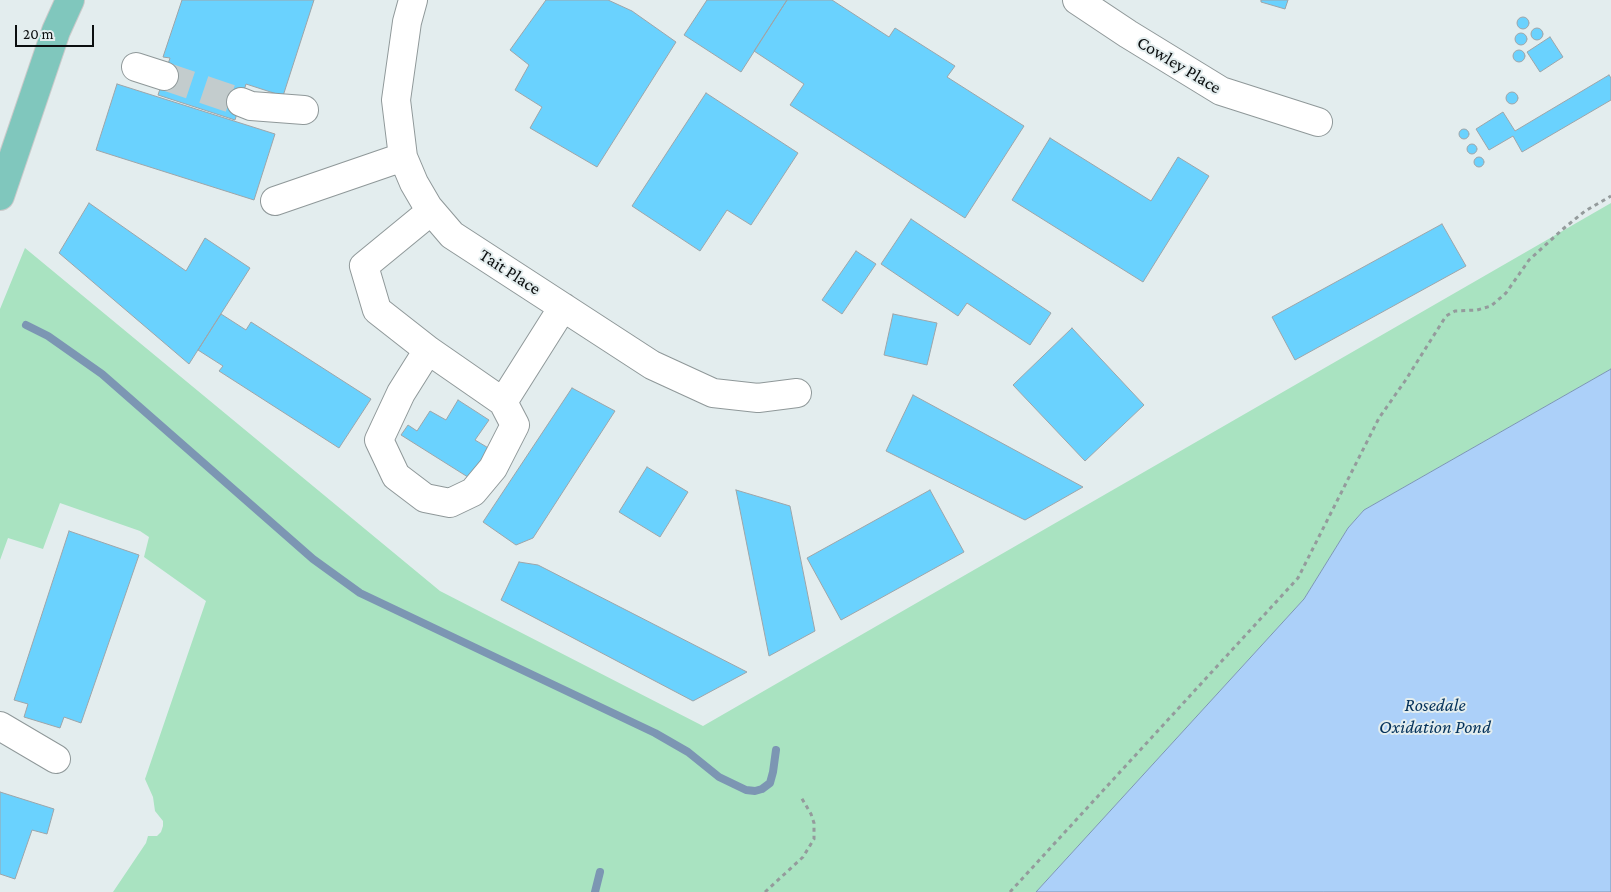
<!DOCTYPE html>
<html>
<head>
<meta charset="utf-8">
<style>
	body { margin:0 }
	#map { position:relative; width:1611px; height:892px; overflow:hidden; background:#e3edee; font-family:"Crimson Pro",serif }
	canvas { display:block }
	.scale { position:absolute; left:15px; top:25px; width:79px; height:22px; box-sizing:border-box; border:2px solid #0c0f10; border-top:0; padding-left:6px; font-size:15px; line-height:18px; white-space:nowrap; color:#0c0f10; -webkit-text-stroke:4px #e3edee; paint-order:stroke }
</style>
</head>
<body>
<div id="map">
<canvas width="1611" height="892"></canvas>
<div class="scale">20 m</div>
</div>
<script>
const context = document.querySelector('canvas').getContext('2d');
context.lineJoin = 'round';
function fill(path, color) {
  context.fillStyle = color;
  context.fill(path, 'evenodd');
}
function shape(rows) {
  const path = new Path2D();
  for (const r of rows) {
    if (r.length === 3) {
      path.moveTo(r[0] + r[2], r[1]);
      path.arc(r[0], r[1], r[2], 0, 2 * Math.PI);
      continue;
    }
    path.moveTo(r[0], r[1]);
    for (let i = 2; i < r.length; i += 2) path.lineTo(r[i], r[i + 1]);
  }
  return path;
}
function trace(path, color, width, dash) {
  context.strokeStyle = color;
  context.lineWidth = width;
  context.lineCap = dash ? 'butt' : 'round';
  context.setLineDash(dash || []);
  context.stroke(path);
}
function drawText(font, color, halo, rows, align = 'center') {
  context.font = font + ' "Crimson Pro",serif';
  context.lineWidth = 4;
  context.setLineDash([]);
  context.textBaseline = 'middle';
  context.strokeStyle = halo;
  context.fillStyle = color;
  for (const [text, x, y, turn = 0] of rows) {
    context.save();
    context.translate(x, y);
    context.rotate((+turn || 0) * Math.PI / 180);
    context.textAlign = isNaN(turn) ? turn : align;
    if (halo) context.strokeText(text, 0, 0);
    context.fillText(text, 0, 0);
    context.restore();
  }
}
fill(shape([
	[1611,203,1611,369,1364,510,1348,528,1304,599,1036,892,113,892,146,843,148,836,157,836,161,832,163,826,163,821,155,811,153,797,145,779,206,601,144,557,149,537,140,531,60,503,43,549,8,538,0,560,0,309,25,248,440,591,703,726]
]), '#a9e3c1');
const water = shape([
	[1611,369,1611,892,1036,892,1304,599,1348,528,1364,510,1611,369]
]);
fill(water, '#acd0f9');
trace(water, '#7c96b3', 1);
trace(shape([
	[26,325,48,336,102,374,313,559,360,593,655,733,688,752,719,777,746,790,755,791,762,789,770,783,773,772,776,750],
	[595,892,600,872]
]), '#7c96b3', 8);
const building = shape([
	[182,0,314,0,283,96,246,84,235,120,158,95,170,58,163,57,182,0],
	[546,0,608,0,632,11,676,42,597,167,530,128,542,107,515,90,529,65,510,50,546,0],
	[707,0,787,0,741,72,684,35,707,0],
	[787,0,832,0,889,37,895,28,955,66,947,77,1024,126,965,218,790,105,804,84,754,51,787,0],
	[1261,0,1288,0,1285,9,1261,2,1261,0],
	[1523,23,6],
	[1537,34,6],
	[1521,39,6],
	[1550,37,1563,57,1540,72,1527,52,1550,37],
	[1519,56,6],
	[1609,75,1611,78,1611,100,1522,152,1513,136,1489,150,1476,129,1503,112,1515,131,1609,75],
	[117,84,275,134,254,200,96,150,117,84],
	[1512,98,6],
	[706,93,798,153,751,225,727,210,700,251,632,206,706,93],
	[1464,134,5],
	[1050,138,1151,201,1178,157,1209,176,1143,282,1012,200,1050,138],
	[1472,149,5],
	[1479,162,5],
	[89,203,186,271,205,238,250,268,189,364,59,253,89,203],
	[911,219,1051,313,1030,345,967,303,958,316,881,264,911,219],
	[1442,224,1466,266,1295,360,1272,317,1442,224],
	[856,251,876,264,842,314,822,300,856,251],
	[221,314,246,330,251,322,371,399,339,448,219,371,223,366,198,350,221,314],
	[893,314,937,323,927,365,884,355,893,314],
	[1072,328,1144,405,1085,461,1013,385,1072,328],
	[572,388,615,411,533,538,516,545,483,522,572,388],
	[913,395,1083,487,1025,520,886,451,913,395],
	[458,400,489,420,475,440,490,449,471,479,401,435,408,425,417,431,430,411,446,420,458,400],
	[647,467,688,492,660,537,619,512,647,467],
	[736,490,790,506,815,631,769,656,736,490],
	[930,490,964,552,841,620,807,558,930,490],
	[69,531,139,555,81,723,64,717,60,728,24,717,28,704,14,700,69,531],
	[519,562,538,565,747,672,693,701,501,600,519,562],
	[0,792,54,809,47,834,32,830,15,879,0,874,0,792]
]);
fill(building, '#6ad2fe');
trace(building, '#9da5a9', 1);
trace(shape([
	[164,76,241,102]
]), '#c3cccd', 28, [28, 14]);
const minor = shape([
	[413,0,407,22,396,100,403,157,414,183,428,207,452,235,652,365,713,393,758,398,797,393],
	[1077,0,1128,34,1221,91,1318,122],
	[136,67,164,76],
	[241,102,251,106,304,110],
	[275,201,403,157],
	[428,350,401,393,379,440,396,476,425,498,450,503,473,492,493,468,515,425,503,402,428,350,377,310,364,266,431,211],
	[503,402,563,307],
	[0,726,56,759]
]);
const major = shape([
	[0,196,56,31,70,0]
]);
trace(minor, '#8f9899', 30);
trace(major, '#cacaca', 30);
trace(shape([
	[765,892,803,857,814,839,814,823,811,814,801,797],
	[1010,892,1298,578,1379,418,1405,381,1446,316,1455,311,1477,310,1491,306,1506,293,1529,260,1563,229,1585,211,1611,196]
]), '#949b9c', 3, [4, 4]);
trace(minor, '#fff', 28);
trace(major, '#80c7bd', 28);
drawText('18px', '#0c0f10', '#e3edee', [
	["Cowley Place",1179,65,31],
	["Tait Place",510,272,33]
]);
drawText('italic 19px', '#05325b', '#e3edee', [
	["Rosedale",1435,705],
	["Oxidation Pond",1435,727]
]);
</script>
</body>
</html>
